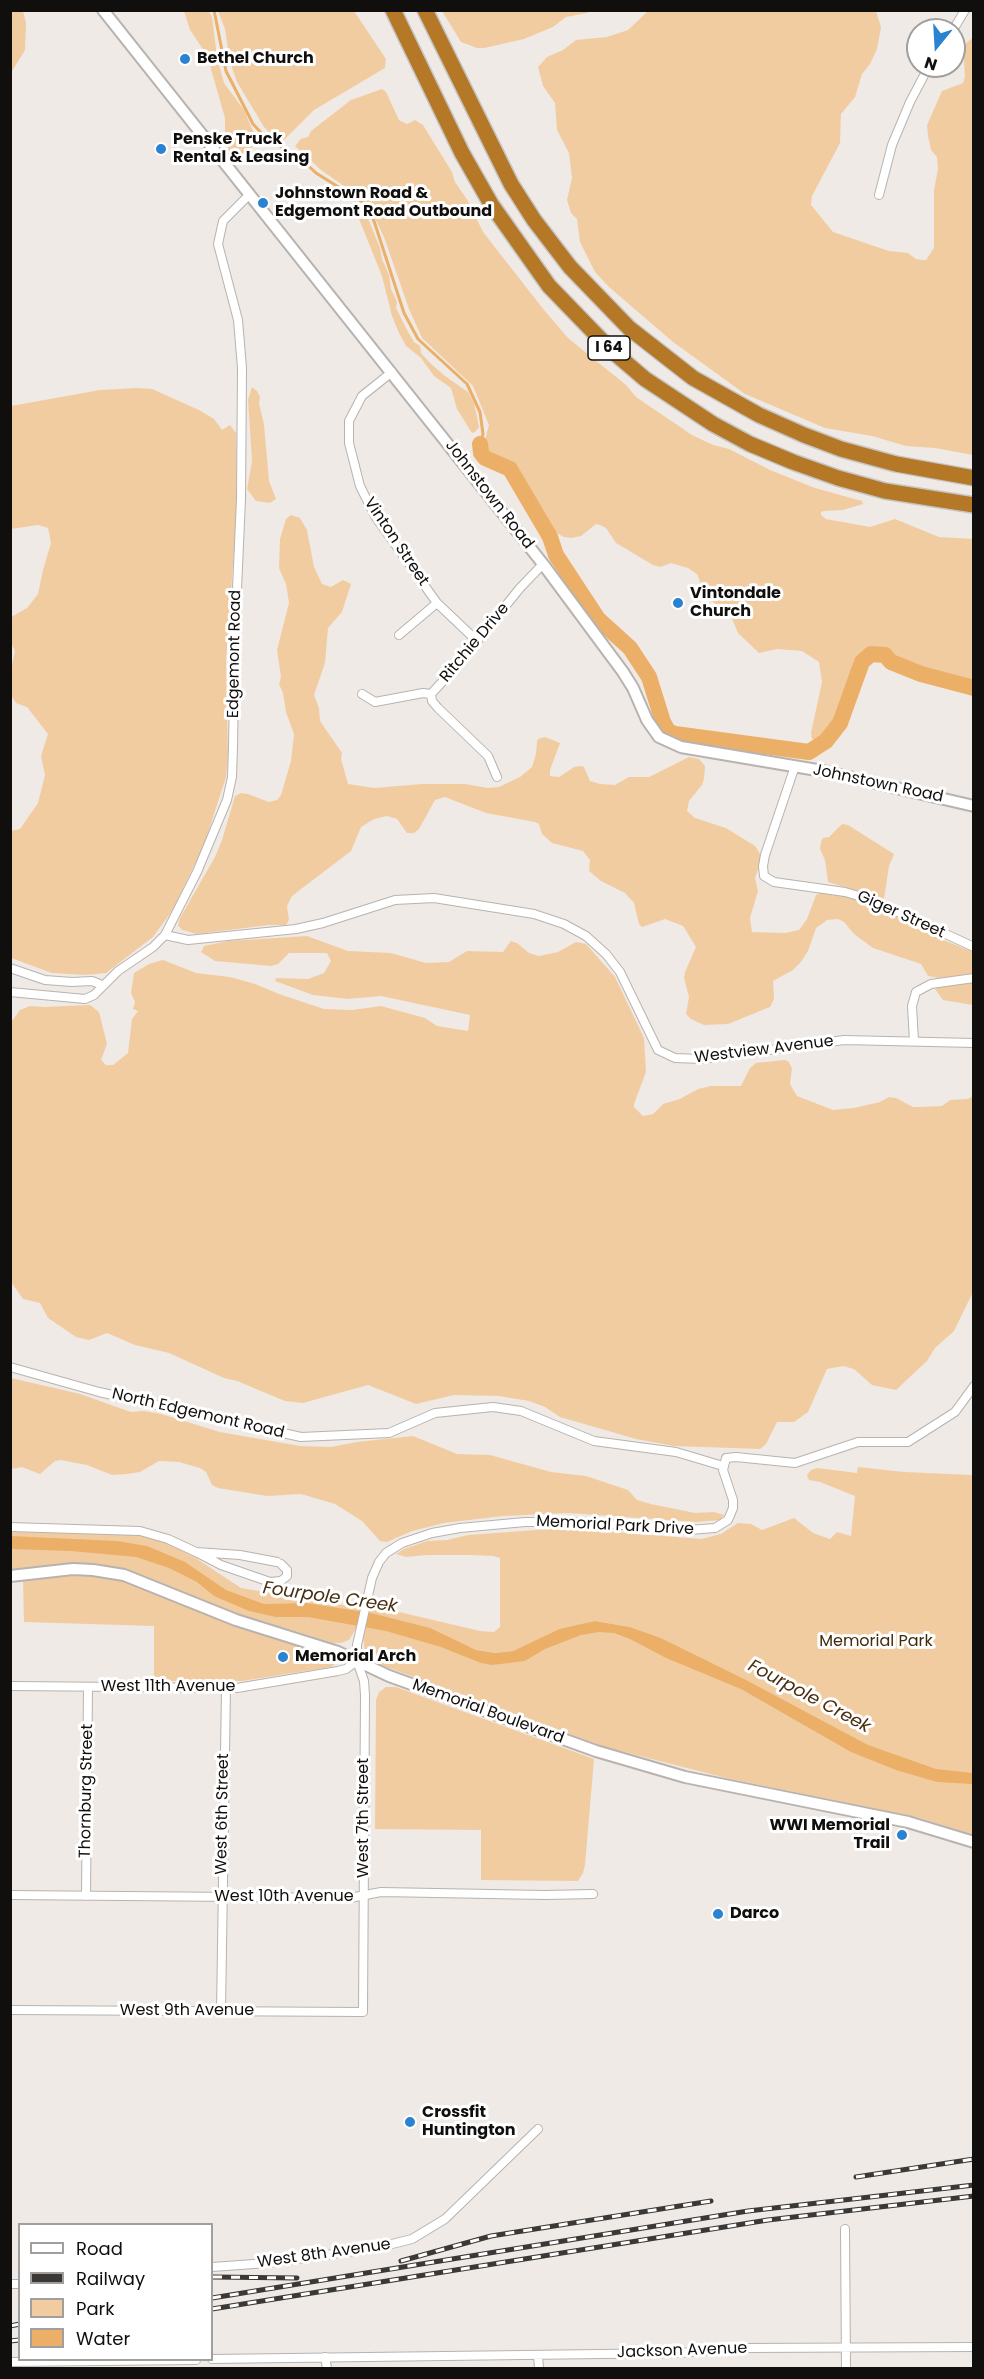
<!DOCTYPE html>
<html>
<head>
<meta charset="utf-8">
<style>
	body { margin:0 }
	#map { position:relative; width:984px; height:2379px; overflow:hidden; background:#efeae5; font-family:Poppins,sans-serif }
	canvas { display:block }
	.frame { position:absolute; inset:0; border:12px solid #110f0d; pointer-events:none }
	.legend { position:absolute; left:18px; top:2223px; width:195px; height:138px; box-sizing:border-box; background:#fff; border:2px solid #a09f9e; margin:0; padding:8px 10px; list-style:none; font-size:18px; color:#110f0d }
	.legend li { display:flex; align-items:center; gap:12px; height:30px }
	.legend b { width:30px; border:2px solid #a09f9e }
	.north { position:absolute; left:906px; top:18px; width:60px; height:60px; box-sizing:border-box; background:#fff; border:2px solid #a09f9e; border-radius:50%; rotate:198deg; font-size:16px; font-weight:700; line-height:24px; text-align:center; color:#110f0d }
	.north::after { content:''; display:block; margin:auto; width:21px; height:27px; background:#2b82d0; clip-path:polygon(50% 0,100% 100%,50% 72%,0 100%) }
</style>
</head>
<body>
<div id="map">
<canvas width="984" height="2379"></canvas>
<div class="frame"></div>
<ul class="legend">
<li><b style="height:8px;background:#fff"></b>Road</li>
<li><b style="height:8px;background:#3b3836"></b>Railway</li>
<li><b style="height:16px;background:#f2cca1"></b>Park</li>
<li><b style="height:16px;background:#ebaf68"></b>Water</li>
</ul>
<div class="north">N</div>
</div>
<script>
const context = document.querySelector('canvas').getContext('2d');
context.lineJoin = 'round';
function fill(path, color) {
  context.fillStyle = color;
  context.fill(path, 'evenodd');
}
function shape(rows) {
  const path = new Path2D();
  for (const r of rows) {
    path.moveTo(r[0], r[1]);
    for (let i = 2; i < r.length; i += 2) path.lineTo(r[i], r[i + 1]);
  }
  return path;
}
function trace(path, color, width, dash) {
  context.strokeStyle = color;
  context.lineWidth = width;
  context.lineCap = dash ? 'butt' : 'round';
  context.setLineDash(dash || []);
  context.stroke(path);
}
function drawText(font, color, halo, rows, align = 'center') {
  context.font = font + ' Poppins,sans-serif';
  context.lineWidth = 6;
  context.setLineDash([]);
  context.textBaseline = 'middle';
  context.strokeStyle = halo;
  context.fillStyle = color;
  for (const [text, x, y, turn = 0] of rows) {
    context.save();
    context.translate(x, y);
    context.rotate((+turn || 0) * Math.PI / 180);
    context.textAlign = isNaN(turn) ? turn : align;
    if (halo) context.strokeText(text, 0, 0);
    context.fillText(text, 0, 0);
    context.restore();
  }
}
fill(shape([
	[11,10,23,11,26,23,25,50,11,73],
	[184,11,209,11,212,17,217,57,224,83,244,110,256,138,251,150,243,156,239,157,229,152,225,138,225,118,207,55,190,30],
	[218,11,354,11,386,59,385,68,314,110,284,140,271,134,264,127,237,82,230,62,225,29],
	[442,11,590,11,587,13,566,17,553,27,524,39,484,48,477,48,461,42],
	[648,11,876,11,881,27,877,49,870,64,862,74,855,97,841,114,840,143,812,196,811,205,833,232,889,251,908,253,916,259,922,260,926,260,934,248,934,190,938,169,937,157,931,150,928,136,927,125,942,91,963,83,965,76,963,48,967,42,973,38,973,455,935,448,906,446,872,436,825,428,745,394,673,342,609,287,595,272,580,242,577,219,571,213,567,200,572,178,569,153,557,130,555,103,543,86,538,67,547,57,563,50,576,40,607,37,628,30],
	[382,89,386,92,399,120,407,124,415,120,423,125,452,172,455,182,468,201,483,232,544,310,568,338,626,385,636,397,692,435,713,445,729,449,770,470,815,488,862,501,863,504,843,510,824,511,821,512,821,515,826,519,870,527,895,519,939,537,973,539,973,685,897,661,886,651,878,648,868,649,854,661,835,726,819,740,815,740,812,739,811,733,822,682,819,662,802,651,777,649,759,653,738,633,728,609,714,603,704,591,697,574,688,568,671,563,660,567,653,565,616,543,606,528,600,525,596,524,581,536,571,538,564,537,551,530,509,462,493,456,483,447,489,425,473,386,422,338,409,309,384,237,367,202,321,170,295,146,301,139,308,137,311,131,351,100],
	[355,201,363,206,380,248,382,259,389,275,391,289,397,302,396,308,407,330,414,342,420,346,421,353,430,363,445,376,468,392,474,403,477,417,479,427,475,432,472,433,470,430,457,409,451,388,434,376,421,358,406,346,399,333,392,316,382,276,353,204],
	[252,387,257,391,260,397,259,404,264,424,269,481,276,499,270,503,256,501,247,489,252,461,248,400],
	[137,388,152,389,199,410,214,419,222,430,230,425,236,433,237,509,226,661,228,755,226,777,204,845,172,911,153,937,106,973,85,975,52,973,11,958,11,831,20,829,38,803,45,775,41,756,48,734,27,707,16,703,11,695,11,669,15,651,11,643,11,617,27,608,38,594,43,570,51,543,48,528,38,525,11,529,11,406,100,390],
	[291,515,300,518,307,530,314,567,322,584,331,587,343,580,351,584,342,612,328,628,325,663,314,695,319,708,320,721,342,753,341,759,348,784,374,788,422,784,465,784,488,788,499,787,520,777,532,767,536,754,537,742,538,739,545,737,560,743,550,770,550,776,559,777,574,767,581,766,584,767,590,781,600,784,615,785,629,777,649,777,689,757,699,759,705,766,704,779,702,785,689,801,687,811,695,818,726,828,755,846,760,854,761,861,755,878,758,891,750,918,752,932,785,933,799,930,807,919,816,895,822,892,841,894,878,907,936,937,973,952,973,975,939,978,928,976,921,964,873,948,854,934,844,922,838,919,827,920,816,928,808,951,801,962,793,970,773,981,774,999,770,1007,728,1024,704,1025,691,1019,686,1014,689,997,684,978,685,972,696,947,683,926,665,919,642,927,639,924,634,903,625,893,601,881,589,871,590,860,583,851,552,843,542,834,539,824,535,822,486,813,445,797,435,800,419,829,414,833,407,833,397,819,387,816,374,819,361,827,351,851,292,896,287,906,289,920,286,925,269,925,197,934,182,930,178,925,180,918,215,857,222,840,235,796,241,793,248,794,269,802,277,800,281,795,291,761,294,734,286,712,283,693,279,684,281,677,277,650,289,603,286,584,279,568,280,539,286,519],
	[842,824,848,825,894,854,889,866,884,899,828,882,825,860,820,849,821,842,823,838,829,837],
	[307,936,348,951,391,953,426,963,449,962,467,951,503,952,511,941,517,943,529,953,539,956,558,952,576,942,586,944,615,977,644,1038,646,1072,634,1104,634,1107,643,1116,653,1114,663,1104,680,1099,698,1089,711,1086,741,1086,750,1068,756,1063,784,1060,788,1061,792,1068,790,1084,797,1096,833,1110,854,1108,880,1102,889,1097,896,1098,913,1107,921,1107,942,1106,950,1100,968,1099,973,1096,973,1292,954,1331,935,1348,927,1361,896,1390,872,1385,854,1369,843,1366,827,1369,808,1412,794,1422,777,1422,766,1444,760,1449,674,1446,636,1439,560,1417,545,1407,529,1401,499,1396,454,1395,416,1404,368,1385,303,1403,285,1401,237,1381,224,1378,169,1353,135,1345,107,1333,89,1340,76,1337,48,1318,40,1303,23,1299,11,1282,11,1022,20,1010,30,1006,44,1007,90,1005,99,1012,107,1044,101,1060,106,1065,113,1065,128,1053,132,1019,138,1011,133,1009,135,1002,131,993,134,973,149,964,163,960,196,973,230,977,255,984,279,994,324,1009,352,1010,381,1006,425,1018,437,1026,468,1031,470,1015,381,996,347,999,313,995,275,981,276,978,308,979,324,973,331,961,327,953,289,953,278,964,271,966,215,961,201,952,204,946,228,941],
	[973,981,973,1005,943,1000,935,989,937,986],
	[11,1378,80,1394,131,1412,144,1411,161,1414,220,1432,300,1446,331,1447,357,1442,413,1436,457,1454,490,1455,551,1472,586,1476,628,1490,637,1500,651,1504,695,1513,714,1512,724,1515,720,1520,696,1522,567,1513,503,1516,444,1523,412,1531,387,1542,380,1541,362,1521,335,1504,301,1494,267,1496,218,1488,212,1485,206,1472,200,1468,179,1462,159,1461,140,1472,127,1474,112,1475,87,1465,61,1460,55,1461,40,1474,22,1467,11,1469],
	[858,1467,904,1472,973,1475,973,1835,920,1818,726,1778,605,1747,378,1664,365,1653,363,1636,369,1609,373,1610,382,1608,480,1631,494,1632,500,1627,500,1558,493,1556,470,1555,427,1555,406,1557,396,1554,404,1549,427,1541,447,1540,468,1535,564,1528,701,1539,721,1534,738,1523,751,1524,762,1530,794,1518,813,1533,830,1539,837,1532,851,1536,855,1496,820,1482,809,1480,807,1475,811,1470,817,1468,857,1473],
	[595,1621,630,1627,661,1638,772,1694,630,1633,603,1629,489,1659,443,1636,476,1650,495,1653,513,1651,559,1629],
	[10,1532,143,1535,171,1545,194,1557,241,1588,361,1608,357,1627,349,1640,341,1643,333,1643,265,1622,238,1616,144,1577,112,1568,80,1564,11,1571],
	[76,1574,118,1579,133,1583,250,1630,332,1656,336,1663,331,1667,242,1681,154,1681,154,1626,24,1622,23,1579],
	[386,1687,396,1687,594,1759,585,1865,583,1873,578,1881,481,1880,481,1830,375,1829,376,1700,379,1692]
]), '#f2cca1');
fill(shape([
	[10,1536,117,1541,147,1546,185,1562,226,1590,264,1604,306,1603,371,1613,430,1628,476,1650,495,1653,513,1651,559,1629,581,1624,595,1621,630,1627,661,1638,746,1680,868,1745,936,1769,973,1773,973,1784,937,1782,896,1770,851,1752,741,1689,666,1658,630,1639,614,1633,599,1632,581,1635,545,1649,525,1661,492,1665,481,1663,441,1647,386,1631,308,1617,276,1617,249,1611,214,1596,197,1582,169,1568,136,1557,71,1551,11,1549]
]), '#ebaf68');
trace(shape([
	[214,10,226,71,253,124,267,139,298,156,316,173,364,203,374,221,404,313,418,339,467,384,480,412,483,434,480,444]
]), '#ebaf68', 3);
trace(shape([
	[480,444,481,453,485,458,510,469,550,537,556,555,575,584,598,619,630,648,649,677,663,722,668,731,675,734,809,752,826,741,840,723,862,662,871,654,885,655,891,662,921,674,974,688]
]), '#ebaf68', 16);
const minor = shape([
	[953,30,965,10],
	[879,195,892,145,910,102,929,66],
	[392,372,362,396,349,421,349,443,360,486,375,516,437,603,476,640],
	[399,635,437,603],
	[362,694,375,702,423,693,431,694],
	[431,694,456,667,520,588,543,564],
	[431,694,432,701,438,708,488,756,497,777],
	[795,766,765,855,763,866,764,876,774,882,845,892,872,900,974,947],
	[165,935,188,940,296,929,323,923,395,900,434,898,534,914,564,924,586,936,606,954,620,972,658,1050,675,1058,702,1059,844,1040,974,1043],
	[10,968,45,980,72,982,92,981,102,985],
	[10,992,85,999,94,995,118,971,153,947,165,935,197,872,227,800,232,777,233,747,235,634,241,499,242,368,238,320,218,244,223,221,249,195],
	[914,1041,912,1006,916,992,931,984,974,978],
	[10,1367,99,1392,301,1437,389,1433,435,1413,493,1407,521,1411,594,1441,676,1452,723,1466],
	[10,1527,140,1531,168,1539,196,1552],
	[277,1562,240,1555,196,1552,221,1565,270,1582,281,1581,287,1576,287,1570,281,1564],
	[10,1686,237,1688,338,1671,346,1669,357,1661],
	[10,1895,350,1898,381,1892,545,1895,593,1894],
	[86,1896,88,1687],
	[10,2010,363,2012,365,1695,364,1681,357,1661,357,1645,372,1578,379,1562,386,1553,402,1543,432,1533,460,1528,525,1522,583,1522,689,1530,715,1528,728,1520,733,1508,733,1500,723,1470,726,1458,736,1457,795,1463,858,1442,908,1442,955,1412,974,1386],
	[221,2011,226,1688],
	[845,2229,846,2368],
	[212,2267,268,2263,376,2248,412,2239,445,2219,538,2129],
	[10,2284,20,2284],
	[538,2355,539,2368],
	[325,2357,327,2368],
	[212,2359,679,2353,745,2348,974,2347],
	[10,2362,196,2360]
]);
const tertiary = shape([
	[103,10,543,564,623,672,633,688,647,720,659,737,681,747,823,771,974,806],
	[10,1576,73,1569,93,1570,124,1575,236,1620,338,1652,389,1676,596,1751,685,1777,908,1822,974,1842]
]);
const motorway = shape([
	[393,10,462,153,491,204,549,286,611,350,645,379,713,424,750,444,793,462,838,478,885,491,974,505],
	[425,10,511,184,534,220,570,267,629,328,693,378,759,415,804,435,841,449,896,464,974,478]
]);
trace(minor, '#b8b3ae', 10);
trace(tertiary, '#b8b3ae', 14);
trace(motorway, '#c6c5c5', 18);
trace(minor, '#fff', 8);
trace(tertiary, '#fff', 10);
trace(motorway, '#b47826', 15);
const rail = shape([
	[856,2177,974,2159],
	[401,2261,491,2236,711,2201],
	[213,2277,297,2278],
	[212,2298,748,2211,974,2185],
	[212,2309,768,2220,974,2196],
	[10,2326,20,2324],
	[10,2341,20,2340]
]);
trace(rail, '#3b3836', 5);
trace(rail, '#fff', 3, [9]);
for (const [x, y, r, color] of [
	[185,59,6,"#2b82d0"],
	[161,149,6,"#2b82d0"],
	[263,203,6,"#2b82d0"],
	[678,603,6,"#2b82d0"],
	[283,1657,6,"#2b82d0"],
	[902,1835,6,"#2b82d0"],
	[718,1914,6,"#2b82d0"],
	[410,2122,6,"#2b82d0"]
]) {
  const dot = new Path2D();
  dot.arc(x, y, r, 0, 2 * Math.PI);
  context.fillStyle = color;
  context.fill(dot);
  trace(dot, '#fff', 2);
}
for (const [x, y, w] of [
	[609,348,42]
]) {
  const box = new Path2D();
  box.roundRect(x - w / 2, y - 12, w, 24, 4.5);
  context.fillStyle = '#fff';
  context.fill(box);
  trace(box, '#110f0d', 1.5);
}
drawText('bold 15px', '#110f0d', null, [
	["I 64",609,348]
]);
drawText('bold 16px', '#110f0d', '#fff', [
	["Bethel Church",197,59],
	["Penske Truck",173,140],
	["Rental & Leasing",173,158],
	["Johnstown Road &",275,194],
	["Edgemont Road Outbound",275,212],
	["Vintondale",690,594],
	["Church",690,612],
	["Memorial Arch",295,1657],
	["WWI Memorial",890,1826,"right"],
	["Trail",890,1844,"right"],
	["Darco",730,1914],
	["Crossfit",422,2113],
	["Huntington",422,2131]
], 'left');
drawText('16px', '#110f0d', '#fff', [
	["Johnstown Road",489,495,52],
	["Vinton Street",396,542,56],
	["Ritchie Drive",475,643,-50],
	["Edgemont Road",235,654,-89],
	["Johnstown Road",878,784,12],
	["Giger Street",901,915,24],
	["Westview Avenue",764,1050,-7],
	["North Edgemont Road",198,1414,13],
	["Memorial Park Drive",615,1526,3],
	["West 11th Avenue",168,1687],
	["Memorial Boulevard",488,1712,20],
	["Thornburg Street",87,1791,-89],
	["West 6th Street",223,1814,-89],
	["West 7th Street",364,1818,-90],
	["West 10th Avenue",284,1897],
	["West 9th Avenue",187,2011],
	["West 8th Avenue",324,2254,-8],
	["Jackson Avenue",682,2351,-2]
]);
drawText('16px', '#422a0a', '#fff', [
	["Memorial Park",876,1642]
]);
drawText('italic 18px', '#472f10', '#fff', [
	["Fourpole Creek",330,1598,8],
	["Fourpole Creek",809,1697,28]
]);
</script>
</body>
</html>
